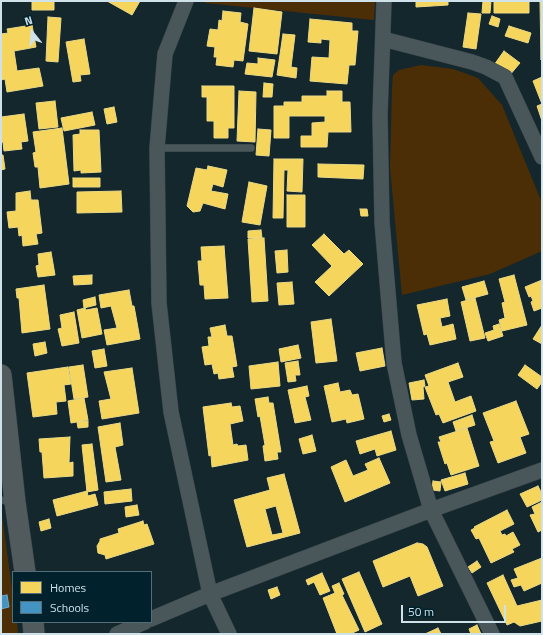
<!DOCTYPE html>
<html>
<head>
<meta charset="utf-8">
<style>
	body { margin:0 }
	#map { position:relative; width:543px; height:635px; overflow:hidden; background:#14272c; font-family:"Titillium Web",sans-serif }
	canvas { display:block }
	.frame { position:absolute; inset:0; border:2px solid #cfe1e9; pointer-events:none }
	.legend { position:absolute; left:12px; top:571px; width:140px; height:52px; box-sizing:border-box; background:#01222d; border:1px solid #536e78; margin:0; padding:5px 7px; list-style:none; font-size:12px; color:#cfe1e9 }
	.legend li { display:flex; align-items:center; gap:8px; height:20px }
	.legend b { width:20px; border:1px solid #536e78 }
	.north { position:absolute; left:12px; top:12px; width:40px; height:40px; -webkit-text-stroke:3px #01222d; paint-order:stroke; rotate:343deg; font-size:11px; font-weight:700; line-height:16px; text-align:center; color:#cfe1e9 }
	.north::after { content:''; display:block; margin:auto; width:14px; height:18px; background:#cfe1e9; clip-path:polygon(50% 0,100% 100%,50% 72%,0 100%) }
	.scale { position:absolute; left:401px; top:605px; width:105px; height:18px; box-sizing:border-box; border:2px solid #cfe1e9; border-top:0; padding-left:5px; font-size:12px; line-height:14px; white-space:nowrap; color:#cfe1e9; -webkit-text-stroke:3px #01222d; paint-order:stroke }
</style>
</head>
<body>
<div id="map">
<canvas width="543" height="635"></canvas>
<div class="frame"></div>
<ul class="legend">
<li><b style="height:11px;background:#f6d55c"></b>Homes</li>
<li><b style="height:11px;background:#4393c3"></b>Schools</li>
</ul>
<div class="north">N</div>
<div class="scale">50 m</div>
</div>
<script>
const context = document.querySelector('canvas').getContext('2d');
context.lineJoin = 'round';
function fill(path, color) {
  context.fillStyle = color;
  context.fill(path, 'evenodd');
}
function shape(rows) {
  const path = new Path2D();
  for (const r of rows) {
    path.moveTo(r[0], r[1]);
    for (let i = 2; i < r.length; i += 2) path.lineTo(r[i], r[i + 1]);
  }
  return path;
}
function trace(path, color, width, dash) {
  context.strokeStyle = color;
  context.lineWidth = width;
  context.lineCap = dash ? 'butt' : 'round';
  context.setLineDash(dash || []);
  context.stroke(path);
}
fill(shape([
	[206,1,375,1,374,20,205,3],
	[421,65,453,69,478,78,502,105,542,203,542,251,490,274,402,295,390,168,392,87,393,75,399,70],
	[1,508,13,596,13,622,17,622,18,634,1,634]
]), '#4c2e06');
const homes = shape([
	[32,1,54,1,54,10,32,10,32,1],
	[107,1,140,1,132,15,107,1],
	[416,1,448,1,448,5,416,7,416,1],
	[483,1,491,1,490,13,482,13,483,1],
	[494,1,529,1,529,13,494,13,494,1],
	[540,1,542,1,541,60,540,1],
	[254,8,282,12,277,54,249,51,254,8],
	[223,11,241,13,240,22,248,24,243,61,234,60,233,67,216,65,217,57,214,57,215,47,207,46,210,29,218,30,219,20,222,21,223,11],
	[468,13,481,14,476,49,463,47,468,13],
	[492,16,500,19,498,27,489,24,492,16],
	[48,17,61,18,58,62,46,61,48,17],
	[310,19,352,23,352,31,358,31,355,65,349,65,347,84,310,81,312,57,329,58,330,40,321,39,321,43,308,42,310,19],
	[32,25,36,47,14,51,17,71,39,68,43,86,7,92,5,79,1,80,1,34,8,33,7,29,32,25],
	[509,26,531,33,528,43,505,36,509,26],
	[283,34,295,35,291,67,297,68,296,78,277,75,283,34],
	[84,39,90,74,80,75,81,81,73,82,66,42,84,39],
	[504,51,520,63,509,76,494,65,504,51],
	[258,58,275,60,272,77,245,74,247,63,258,64,258,58],
	[542,77,542,121,537,106,542,104,533,81,542,77],
	[264,83,273,84,272,97,263,97,264,83],
	[202,86,234,86,234,128,228,128,228,138,214,138,214,121,207,121,207,97,202,97,202,86],
	[239,91,256,92,255,142,237,141,239,91],
	[327,91,342,91,342,102,350,102,351,132,328,132,327,147,301,147,301,136,312,136,312,123,325,122,325,116,289,116,289,138,274,138,274,106,284,106,284,102,302,102,302,96,327,96,327,91],
	[55,101,58,127,39,129,36,103,55,101],
	[114,107,117,122,107,124,104,109,114,107],
	[92,112,95,125,64,131,61,118,92,112],
	[24,114,28,141,21,142,22,149,4,151,3,142,1,142,1,117,24,114],
	[62,128,69,184,40,188,38,167,35,167,33,153,36,152,33,132,62,128],
	[258,129,271,130,269,156,256,155,258,129],
	[80,130,99,130,101,172,81,173,81,170,74,171,73,135,80,134,80,130],
	[1,155,3,155,5,169,1,170,1,155],
	[274,159,303,159,302,192,287,191,288,170,284,170,283,218,273,218,274,159],
	[318,164,364,165,363,179,318,177,318,164],
	[208,166,227,170,223,187,213,184,211,191,228,194,225,209,203,203,200,211,193,212,187,206,196,168,207,170,208,166],
	[73,178,100,178,100,187,73,187,73,178],
	[249,182,267,186,260,225,242,222,249,182],
	[30,191,31,200,38,200,42,233,36,234,38,244,23,246,22,235,19,236,18,227,9,228,7,212,16,211,16,193,30,191],
	[121,191,122,212,77,213,77,192,121,191],
	[287,195,305,195,305,227,287,227,287,195],
	[360,209,367,209,368,216,361,216,360,209],
	[261,230,262,238,248,238,248,231,261,230],
	[324,234,344,254,349,250,363,264,329,296,315,282,332,266,312,245,324,234],
	[264,238,268,301,252,302,248,239,264,238],
	[224,246,228,298,205,299,204,285,200,285,198,261,202,261,201,247,224,246],
	[287,250,288,272,277,273,275,251,287,250],
	[51,252,55,275,38,277,36,266,39,265,38,254,51,252],
	[92,275,92,284,74,285,73,276,92,275],
	[514,275,527,325,502,331,499,320,505,318,502,303,505,302,499,279,514,275],
	[542,280,542,308,534,311,531,302,533,301,531,296,529,297,525,287,542,280],
	[484,281,488,294,466,300,462,287,484,281],
	[292,282,294,304,279,305,277,283,292,282],
	[44,285,50,329,22,333,19,298,17,298,16,289,44,285],
	[129,290,132,306,134,306,140,339,107,345,104,330,117,328,111,306,101,308,99,295,129,290],
	[95,297,96,305,84,308,83,300,95,297],
	[475,298,485,338,470,341,461,302,475,298],
	[447,299,450,316,440,318,442,327,453,324,456,339,430,345,427,334,424,335,417,305,447,299],
	[85,308,86,310,97,308,102,334,82,338,77,310,85,308],
	[74,312,79,343,62,346,58,329,62,328,60,315,74,312],
	[331,319,337,361,316,363,311,322,331,319],
	[499,324,503,336,488,341,485,333,494,330,493,326,499,324],
	[225,325,227,336,232,336,237,366,232,367,234,377,219,379,218,373,214,374,212,364,205,365,202,347,209,346,208,337,212,337,210,328,225,325],
	[542,325,542,344,533,339,542,325],
	[45,342,47,353,35,356,33,344,45,342],
	[298,345,301,358,281,362,279,349,298,345],
	[382,348,385,366,360,371,356,353,382,348],
	[104,349,107,366,95,368,92,351,104,349],
	[298,361,300,375,295,375,296,381,288,382,285,363,298,361],
	[278,362,280,386,251,389,249,366,278,362],
	[458,363,463,377,448,382,455,402,471,396,476,411,443,423,439,414,436,415,425,387,429,386,425,375,458,363],
	[83,365,88,397,74,399,69,367,83,365],
	[525,365,542,377,542,382,537,389,518,375,525,365],
	[68,367,71,384,64,385,66,401,56,402,57,414,33,417,27,373,68,367],
	[132,368,139,413,102,419,99,401,111,399,104,372,132,368],
	[424,380,425,386,423,387,424,399,412,400,409,383,424,380],
	[338,383,340,392,350,390,352,395,358,394,364,419,347,423,346,419,332,422,324,386,338,383],
	[307,386,309,396,305,397,311,420,295,423,288,390,307,386],
	[268,397,269,403,273,403,281,452,277,452,278,459,265,461,263,446,265,445,260,416,258,417,255,399,268,397],
	[84,398,88,420,71,423,68,401,84,398],
	[516,401,529,434,520,437,526,453,498,463,490,442,494,441,483,413,516,401],
	[231,403,232,407,240,406,243,421,230,424,233,445,237,444,238,446,246,445,248,460,212,467,211,455,209,456,203,407,231,403],
	[389,414,391,420,384,422,382,416,389,414],
	[472,415,475,425,456,431,453,422,472,415],
	[88,421,88,427,78,428,77,422,88,421],
	[120,423,123,445,115,447,121,480,106,482,98,427,120,423],
	[467,428,479,466,451,475,447,463,445,464,438,442,441,442,439,437,467,428],
	[391,431,396,450,377,456,375,449,360,454,356,441,391,431],
	[312,435,316,451,303,454,299,439,312,435],
	[70,437,69,463,73,462,73,476,44,478,42,452,40,452,39,439,70,437],
	[92,444,98,490,87,492,82,445,92,444],
	[379,458,390,483,345,502,331,467,346,460,353,476,368,470,365,464,379,458],
	[465,473,468,484,445,491,441,480,465,473],
	[284,474,300,533,247,547,234,500,270,490,267,478,284,474],
	[276,506,283,533,272,535,265,509,276,506],
	[433,481,441,482,440,491,432,490,433,481],
	[538,486,542,494,542,500,527,507,520,494,538,486],
	[131,489,132,501,105,504,104,492,131,489],
	[87,491,88,496,95,494,98,505,57,516,53,500,87,491],
	[542,502,542,530,538,532,530,515,535,514,532,507,542,502],
	[137,505,139,515,126,517,125,507,137,505],
	[507,510,514,524,500,531,502,535,505,534,506,536,513,532,520,545,512,549,514,552,491,563,479,538,476,539,471,530,475,528,474,527,507,510],
	[49,519,51,528,41,531,39,522,49,519],
	[143,521,144,525,147,524,154,544,106,559,105,555,98,553,97,546,100,541,100,539,119,533,118,529,143,521],
	[417,543,423,544,427,547,443,586,418,596,410,576,383,587,373,561,417,543],
	[542,558,542,583,524,591,521,585,514,587,511,580,518,578,514,569,542,558],
	[477,561,481,567,472,573,468,567,477,561],
	[359,572,382,624,365,632,342,579,359,572],
	[322,573,330,591,320,595,314,582,308,585,306,580,322,573],
	[503,575,517,606,542,600,542,621,520,626,514,622,507,625,487,583,503,575],
	[339,583,344,594,342,595,359,630,350,634,337,634,323,598,335,593,332,586,339,583],
	[277,587,280,595,271,599,268,590,277,587],
	[477,625,481,634,471,634,469,629,477,625],
	[438,628,441,634,425,634,438,628]
]);
fill(homes, '#f6d55c');
trace(homes, '#ead986', 1);
const schools = shape([
	[7,595,9,607,1,609,1,596,7,595]
]);
fill(schools, '#4393c3');
trace(schools, '#6daace', 1);
const lane = shape([
	[157,148,251,148],
	[1,500,13,502]
]);
const street = shape([
	[186,1,165,54,157,148,159,303,171,412,210,594,229,634],
	[384,1,380,115,382,222,394,363,409,435,431,510,492,634],
	[383,39,472,62,486,67,505,77,542,157],
	[151,619,210,594,431,510,542,470],
	[117,634,145,622]
]);
const secondary = shape([
	[1,375,15,502,25,572],
	[33,622,34,634]
]);
trace(lane, '#354247', 8);
trace(street, '#354247', 16);
trace(secondary, '#354247', 22);
trace(lane, '#49565a', 7);
trace(street, '#49565a', 15);
trace(secondary, '#515a5c', 21);
</script>
</body>
</html>
